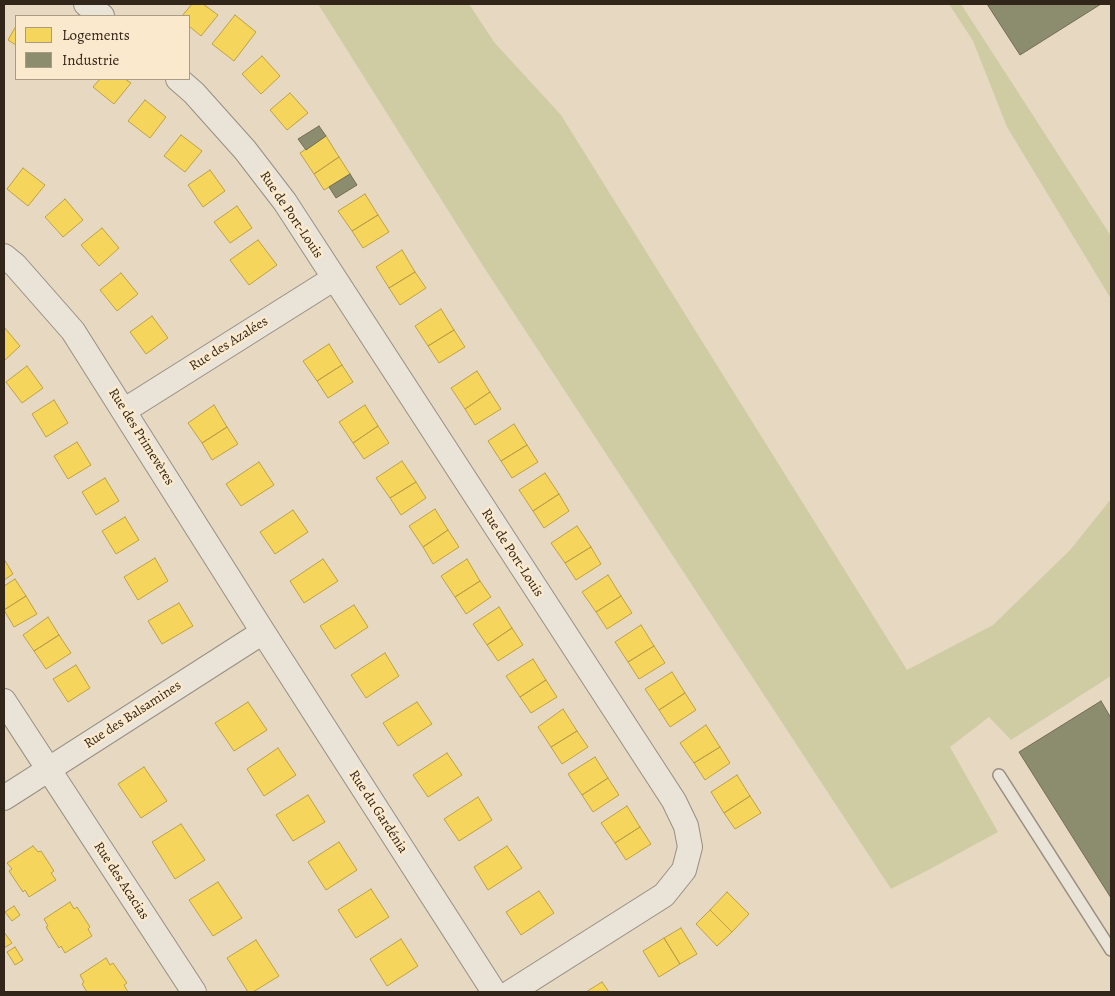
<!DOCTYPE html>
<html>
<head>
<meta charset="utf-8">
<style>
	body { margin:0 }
	#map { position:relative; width:1115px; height:996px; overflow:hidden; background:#e7d9c1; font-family:Alegreya,serif }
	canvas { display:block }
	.frame { position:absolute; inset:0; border:5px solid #322519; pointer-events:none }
	.legend { position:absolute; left:15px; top:15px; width:175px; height:65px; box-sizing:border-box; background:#fae9cc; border:1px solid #aa9b84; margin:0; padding:6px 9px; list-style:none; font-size:15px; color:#322519 }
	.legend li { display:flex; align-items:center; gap:10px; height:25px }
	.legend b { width:25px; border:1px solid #aa9b84 }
</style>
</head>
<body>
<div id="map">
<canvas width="1115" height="996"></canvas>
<div class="frame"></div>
<ul class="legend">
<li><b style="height:14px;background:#f6d55c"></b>Logements</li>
<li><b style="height:14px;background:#8c8c6e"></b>Industrie</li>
</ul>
</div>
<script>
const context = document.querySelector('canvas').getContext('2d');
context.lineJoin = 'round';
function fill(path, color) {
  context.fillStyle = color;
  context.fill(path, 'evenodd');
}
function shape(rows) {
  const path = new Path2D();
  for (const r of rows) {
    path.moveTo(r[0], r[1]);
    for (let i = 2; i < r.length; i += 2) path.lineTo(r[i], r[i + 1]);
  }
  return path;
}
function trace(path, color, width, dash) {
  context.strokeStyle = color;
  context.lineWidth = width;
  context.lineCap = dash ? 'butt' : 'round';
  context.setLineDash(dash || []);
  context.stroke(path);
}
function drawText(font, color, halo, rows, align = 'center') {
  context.font = font + ' Alegreya,serif';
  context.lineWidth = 5;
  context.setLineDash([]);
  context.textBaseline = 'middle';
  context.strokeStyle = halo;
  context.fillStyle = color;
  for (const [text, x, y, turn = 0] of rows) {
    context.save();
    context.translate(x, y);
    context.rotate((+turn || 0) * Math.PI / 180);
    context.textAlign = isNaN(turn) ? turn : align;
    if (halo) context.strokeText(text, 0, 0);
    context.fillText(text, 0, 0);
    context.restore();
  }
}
fill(shape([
	[318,4,469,4,494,42,561,115,907,670,993,625,1070,550,1111,499,1111,676,1011,740,989,717,950,747,998,832,932,868,891,889,485,269],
	[949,4,961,4,1111,236,1111,299,1007,127,973,41]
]), '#cfcca4');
const homes = shape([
	[192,4,203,4,218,15,201,36,189,26,189,16,182,16,192,4],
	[235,15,256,32,234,61,212,44,235,15],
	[16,26,16,45,8,40,16,26],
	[262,56,280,76,261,94,242,74,262,56],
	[100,79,125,79,131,83,114,104,93,87,100,79],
	[290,93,308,113,287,130,270,110,290,93],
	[145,100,166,117,150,138,128,121,145,100],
	[181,135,202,151,185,172,164,156,181,135],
	[326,136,339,157,314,174,300,153,326,136],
	[339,157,350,174,324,190,314,174,339,157],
	[23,168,45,185,28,206,7,189,23,168],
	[210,170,225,191,203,207,188,185,210,170],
	[365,194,378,215,352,231,338,211,365,194],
	[65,199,83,220,63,237,45,217,65,199],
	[237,206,252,228,230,243,214,222,237,206],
	[378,215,389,232,363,248,352,231,378,215],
	[102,228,119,248,99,266,81,245,102,228],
	[258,240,277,265,249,285,230,260,258,240],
	[402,250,415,272,389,288,376,267,402,250],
	[415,272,426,288,400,305,389,288,415,272],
	[121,273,138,294,117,311,100,290,121,273],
	[441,309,454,330,428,346,415,326,441,309],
	[152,316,168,338,146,354,130,332,152,316],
	[4,327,20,346,4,361,4,327],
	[454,330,465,347,439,363,428,346,454,330],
	[329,344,342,365,317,381,303,361,329,344],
	[342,365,353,382,328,398,317,381,342,365],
	[27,366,43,388,22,403,6,382,27,366],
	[477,371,490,392,465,409,451,388,477,371],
	[490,392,501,409,475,425,465,409,490,392],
	[54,400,68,423,46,437,32,414,54,400],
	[214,405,227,427,202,443,188,423,214,405],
	[365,405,378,426,353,443,339,422,365,405],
	[514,424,527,445,501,461,488,441,514,424],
	[378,426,389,443,364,459,353,443,378,426],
	[227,427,238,444,212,460,202,443,227,427],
	[77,442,91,465,68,479,54,456,77,442],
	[527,445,538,462,512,478,501,461,527,445],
	[402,461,416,482,390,498,376,478,402,461],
	[259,462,274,485,241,506,226,484,259,462],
	[545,473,559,494,533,511,519,490,545,473],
	[105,478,119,501,96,515,82,492,105,478],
	[416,482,426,498,401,515,390,498,416,482],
	[559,494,569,511,544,528,533,511,559,494],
	[435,509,448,530,423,547,409,526,435,509],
	[293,510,308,532,275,554,260,532,293,510],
	[125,517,139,540,116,554,102,531,125,517],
	[577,526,591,547,565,563,551,543,577,526],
	[448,530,459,547,433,564,423,547,448,530],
	[591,547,601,564,576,580,565,563,591,547],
	[155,558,168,581,138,600,124,577,155,558],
	[4,559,13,574,4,580,4,559],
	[323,559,338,581,304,603,290,581,323,559],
	[467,559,480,581,455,597,441,576,467,559],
	[608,575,621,596,596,612,582,592,608,575],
	[15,579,26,596,4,610,4,586,15,579],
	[480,581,491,597,466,614,455,597,480,581],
	[26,596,37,614,14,627,4,610,26,596],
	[621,596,632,613,607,629,596,612,621,596],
	[179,603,193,626,162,644,148,621,179,603],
	[354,605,368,627,335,649,320,626,354,605],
	[499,607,512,628,487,645,473,624,499,607],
	[48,617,59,635,34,651,23,635,48,617],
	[641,625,654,646,628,662,615,642,641,625],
	[512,628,523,645,498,661,487,645,512,628],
	[59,635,71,653,46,669,34,651,59,635],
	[654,646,665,663,639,679,628,662,654,646],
	[385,653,399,676,366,698,351,675,385,653],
	[533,659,546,680,520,697,506,676,533,659],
	[76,665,90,688,68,702,53,679,76,665],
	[672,672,685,693,659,710,645,689,672,672],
	[546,680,557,697,531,713,520,697,546,680],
	[685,693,696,710,670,727,659,710,685,693],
	[248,702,267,730,234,751,215,723,248,702],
	[417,702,432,724,398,746,383,723,417,702],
	[563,709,577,731,551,747,538,727,563,709],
	[706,725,720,747,694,763,680,743,706,725],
	[577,731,588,747,562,764,551,747,577,731],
	[720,747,730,763,705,780,694,763,720,747],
	[278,748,296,775,264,796,247,769,278,748],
	[447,753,462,775,428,797,413,775,447,753],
	[595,757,608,778,582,795,568,774,595,757],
	[144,767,167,801,141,818,118,784,144,767],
	[737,775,750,796,724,813,711,792,737,775],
	[608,778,619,795,593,812,582,795,608,778],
	[308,795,325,822,293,841,276,815,308,795],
	[750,796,761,813,735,829,724,813,750,796],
	[478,797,492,820,459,841,444,819,478,797],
	[627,806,640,827,615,843,601,823,627,806],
	[181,824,205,860,175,879,152,842,181,824],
	[640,827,651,844,626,860,615,843,640,827],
	[339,842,357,870,326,890,308,862,339,842],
	[33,846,38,852,41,851,54,871,51,873,56,880,29,897,25,890,23,892,9,871,12,869,7,863,33,846],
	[507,846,522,868,488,890,474,867,507,846],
	[218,882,242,918,213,936,189,900,218,882],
	[371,889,389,917,356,938,338,910,371,889],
	[539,891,554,913,521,935,506,912,539,891],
	[727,892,749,914,732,932,710,910,727,892],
	[70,902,74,909,77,907,90,927,88,929,92,936,65,953,61,946,59,948,46,927,48,926,44,919,70,902],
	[14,906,20,915,12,921,5,912,14,906],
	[710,910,732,932,717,946,696,924,710,910],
	[681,928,697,954,680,964,664,938,681,928],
	[4,932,12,943,4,948,4,932],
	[664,938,680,964,659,977,643,951,664,938],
	[401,939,418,966,387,986,370,959,401,939],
	[256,940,279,976,253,992,248,992,227,958,256,940],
	[15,947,23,960,15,965,7,952,15,947],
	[106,958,110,965,113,963,127,983,124,985,128,992,87,992,82,984,84,982,80,975,106,958],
	[602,982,609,992,586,992,602,982]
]);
fill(homes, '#f6d55c');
trace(homes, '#bba048', 1);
const industry = shape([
	[987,4,1101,4,1020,55,987,4],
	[319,126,326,136,306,150,298,139,319,126],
	[350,174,357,185,336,198,329,187,350,174],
	[1101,701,1111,718,1111,898,1019,752,1101,701]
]);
fill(industry, '#8c8c6e');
trace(industry, '#716d54', 1);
const service = shape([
	[999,775,1111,950]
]);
const minor = shape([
	[86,4,102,16],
	[178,79,194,93,245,150,285,202,674,801,686,826,690,847,684,870,664,895,511,992],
	[4,256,15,265,73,331,263,632,494,992],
	[125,410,333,279],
	[4,701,194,992],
	[4,798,263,632]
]);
trace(service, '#988f80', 14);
trace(minor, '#988f80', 26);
trace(service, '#eae3d7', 11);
trace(minor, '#eae3d7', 24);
drawText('14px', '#322519', '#fae9cc', [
	["Rue de Port-Louis",291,215,56],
	["Rue des Azalées",229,344,-32],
	["Rue des Primevères",141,437,58],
	["Rue de Port-Louis",512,553,57],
	["Rue des Balsamines",133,715,-33],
	["Rue du Gardénia",378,812,57],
	["Rue des Acacias",121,881,57]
]);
</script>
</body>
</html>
